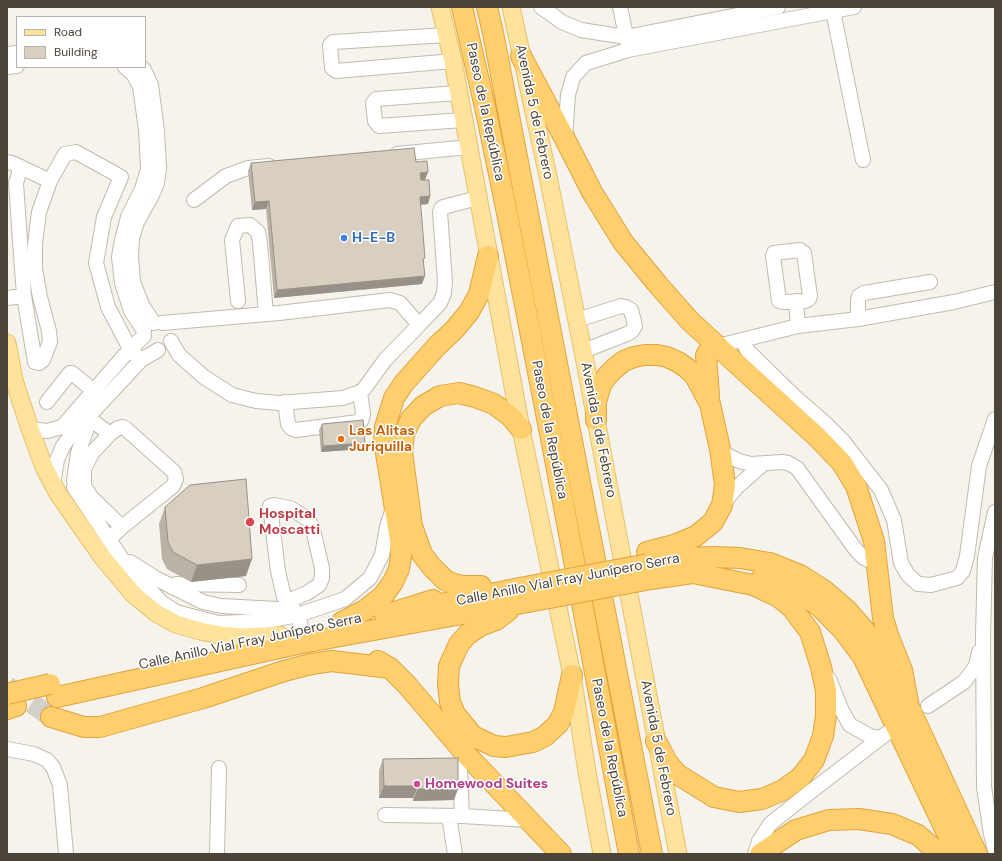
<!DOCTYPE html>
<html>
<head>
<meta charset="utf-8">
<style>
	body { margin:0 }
	#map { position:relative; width:1002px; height:861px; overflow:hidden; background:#f6f3ec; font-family:"DM Sans",sans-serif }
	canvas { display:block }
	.frame { position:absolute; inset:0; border:8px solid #4b4439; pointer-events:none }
	.legend { position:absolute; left:16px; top:16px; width:130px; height:52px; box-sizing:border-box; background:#fff; border:1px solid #b7b4b0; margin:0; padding:5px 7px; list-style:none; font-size:12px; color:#4b4439 }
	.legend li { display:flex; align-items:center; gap:8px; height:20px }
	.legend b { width:20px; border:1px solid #b7b4b0 }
</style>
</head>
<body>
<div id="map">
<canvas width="1002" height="861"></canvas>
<div class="frame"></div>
<ul class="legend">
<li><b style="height:5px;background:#ffe39c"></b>Road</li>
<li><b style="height:11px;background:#d8cfc1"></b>Building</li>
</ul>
</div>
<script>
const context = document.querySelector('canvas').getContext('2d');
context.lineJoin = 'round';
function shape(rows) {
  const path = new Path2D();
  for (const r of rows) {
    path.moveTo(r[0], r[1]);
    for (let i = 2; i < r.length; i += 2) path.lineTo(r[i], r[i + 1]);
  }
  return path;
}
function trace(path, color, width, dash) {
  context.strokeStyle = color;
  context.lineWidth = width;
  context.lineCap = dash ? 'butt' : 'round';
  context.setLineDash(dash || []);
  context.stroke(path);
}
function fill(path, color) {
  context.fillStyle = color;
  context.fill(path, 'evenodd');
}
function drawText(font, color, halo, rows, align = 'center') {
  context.font = font + ' "DM Sans",sans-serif';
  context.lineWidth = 3;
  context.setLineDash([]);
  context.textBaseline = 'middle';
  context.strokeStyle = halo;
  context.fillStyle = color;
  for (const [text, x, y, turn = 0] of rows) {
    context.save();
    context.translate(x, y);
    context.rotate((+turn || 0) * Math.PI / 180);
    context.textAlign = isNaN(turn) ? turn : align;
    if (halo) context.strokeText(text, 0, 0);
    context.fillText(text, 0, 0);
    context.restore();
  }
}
trace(shape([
	[7,686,51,717]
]), '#d4d0c8', 20, [20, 10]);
const minor = shape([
	[541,7,562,22,581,30,626,37,778,7],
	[620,7,628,45],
	[833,11,863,160],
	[447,35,333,42,330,45,332,68,336,71,453,61],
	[7,54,17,53],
	[7,67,17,66],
	[125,67,133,74,140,86,146,130,148,169,142,189,128,217,122,240,119,257,122,283,131,311,144,331],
	[141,67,144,70,151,85,157,131,159,168,157,183,152,195,137,222,132,239,131,256,133,282,143,307,154,323],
	[458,93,376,99,373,103,375,121,379,126,463,120],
	[565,138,568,95,573,77,586,63,628,50,854,7],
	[397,154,469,147],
	[7,162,12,163,50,181],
	[21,167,16,183,19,227,24,296,35,362,39,363,43,360,50,342,49,331,40,297,35,269,35,244,39,212,50,181,65,154,76,152,121,177,104,217,96,263,108,307,130,349,141,360],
	[194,200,226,176,248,168,269,166],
	[800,250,804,253,810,296,809,299,805,301,783,302,779,301,773,256,774,253,800,250],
	[7,298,24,296],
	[238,301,232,240,238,226,250,225,258,232,260,243,266,314],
	[796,301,798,326],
	[858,319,858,301,859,296,864,293,930,282],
	[577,320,621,306,626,307,631,310,634,321,635,326,632,331,627,334,583,351],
	[162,323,279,313,390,300,400,303,419,325,440,303,444,293,445,282,440,212,441,209,443,207,478,198],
	[743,340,747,350,794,396,824,422,843,441,881,490,894,520,901,563,908,575,918,584,931,585,957,578,963,571,967,556,979,466,995,419],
	[171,341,179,355,204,377,232,395,256,401,279,403,343,398,360,392,364,389,385,360,419,325],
	[718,346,798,326,858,319,954,302,995,292],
	[47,402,70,373,72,373,100,396],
	[285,402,288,424,291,428,296,430,358,422,361,421,363,414,360,392],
	[82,413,110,434],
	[30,429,47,431,62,427,130,349,144,336],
	[720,449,727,455,739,461,751,464,782,462,788,463,797,468,856,550,864,558,877,564],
	[74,481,78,453,86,431,88,417,141,360,158,350],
	[53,484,57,460,63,446,73,432,88,417],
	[74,487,122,559,162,603,176,612,218,623,266,621,298,615,345,599,370,578,382,555,387,527,393,508],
	[722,505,736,488,764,463],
	[995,512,985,558,983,634,984,787,991,834,995,850],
	[109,539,122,527,173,486,176,479,174,472,125,428,122,427,118,428,110,434,92,453,84,469,84,486,91,497,122,527],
	[130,562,157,579,203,602,221,606,277,609,294,614],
	[172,587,176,584,239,585],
	[288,601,307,593,319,585,322,578,322,568,314,534,309,520,290,508,274,505,270,506,278,571,284,597,298,615,302,631],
	[829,679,842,711,850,725,870,736,880,738],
	[928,706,964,682,976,666,979,652],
	[7,749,34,754,47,760,53,767,60,785,66,854],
	[385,815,462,816,529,820],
	[449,816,455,854],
	[462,816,460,769,463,751],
	[217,854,219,768],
	[755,854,759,841,770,824,805,796,891,730]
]);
const major = shape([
	[440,7,453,61,521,429,572,675,587,772,602,854],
	[511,7,548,176,583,351,678,854],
	[7,343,14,380,30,429,44,467,57,492,77,521,103,558,133,594,156,613,176,624,200,631,220,635,243,637,280,635]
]);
const highway = shape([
	[462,7,485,107,504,198,554,454,629,854],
	[487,7,493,33,652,854],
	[521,56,565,139,592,192,623,242,659,286,690,321,817,437,842,463,856,486,874,541,883,618,888,635,902,670,909,707],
	[709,395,706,355,708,352,718,346],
	[596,420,596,402,601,385,607,376,615,368,624,361,634,357,645,355,657,355,667,357,678,362,687,368,695,376,710,404,720,449,725,485,722,505,713,522,696,536,674,545,647,552],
	[648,564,685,558,713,557,740,558,770,563,800,575,825,591,847,610,866,632,893,675,909,707,977,854],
	[762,578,789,586,819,606,842,629,863,657,957,854],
	[651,579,693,573,706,573],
	[481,586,463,586,454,584,445,580,431,566,422,554,412,526,402,452,404,434,411,419,423,406,440,396,459,393,475,397,494,404,510,416,521,429],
	[421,608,520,588],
	[508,611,496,620,480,626,468,634,459,644,449,666,448,684,450,702,455,714,473,736,494,746,506,747,533,742,545,736,558,724,564,712,572,675],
	[385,615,433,600],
	[342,622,365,610,383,596,393,582,399,569,401,556,400,540,384,441,385,427,394,398,404,383,437,346,455,329,469,312,479,294,488,256],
	[378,661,390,668,407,685,463,751,561,854],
	[57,697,302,643,528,602],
	[7,709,16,706],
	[51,717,84,727,100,727,203,698,284,671,311,664,332,661,390,668],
	[656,741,667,762,677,774,714,797,739,802,762,799,783,790,800,778,814,760,823,736,826,716,826,691,821,667,810,632,792,608,779,597,753,585,693,573],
	[760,854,796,830,829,820,859,819,892,824,918,835,940,854]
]);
trace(minor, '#c2bbae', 16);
trace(major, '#e6c16a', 19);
trace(highway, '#e0a43c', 22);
trace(minor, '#fff', 14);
trace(major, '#ffe39c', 17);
trace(highway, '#ffcf6e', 20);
const highwayBridge = shape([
	[520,588,648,564],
	[528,602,651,579],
	[7,694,50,684]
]);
trace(highwayBridge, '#e0a43c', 22, []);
trace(highwayBridge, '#ffcf6e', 20);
fill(shape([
	[251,163,425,180,430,196,428,204,420,205,424,263,422,284,274,298,266,209,252,210,248,171],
	[322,424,362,449,321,452,319,430],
	[165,507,246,576,191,582,167,569,162,559,159,524],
	[383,759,454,800,413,801,413,798,379,798,379,770]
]), '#bab2a6');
fill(shape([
	[428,172,425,180,417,181,420,173],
	[430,196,428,204,417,205,420,197],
	[269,201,266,209,252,210,255,202],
	[425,276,422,284,274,298,277,290],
	[365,443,362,449,321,452,323,446],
	[252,559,246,576,191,582,197,565],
	[384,786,418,786,413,798,379,798],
	[418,789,458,789,454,800,413,801]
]), '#979187');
const building = shape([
	[414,148,416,162,427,161,428,172,420,173,421,180,429,180,430,196,420,197,425,258,423,259,425,276,277,290,269,201,255,202,251,163,414,148],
	[363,420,365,443,323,446,322,424,363,420],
	[246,479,252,559,197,565,173,552,168,542,165,507,190,485,246,479],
	[458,758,458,789,418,789,418,786,384,786,383,759,458,758]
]);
fill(building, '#d8cfc1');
trace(building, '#979187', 1);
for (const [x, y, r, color] of [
	[344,238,4,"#3f7fe0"],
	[341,439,4,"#e8710a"],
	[250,522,5,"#e0444e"],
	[417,784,4,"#d1479c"]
]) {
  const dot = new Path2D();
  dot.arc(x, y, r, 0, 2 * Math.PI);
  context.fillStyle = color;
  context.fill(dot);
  trace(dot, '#fff', 1.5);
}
drawText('14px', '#4b4439', '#fff', [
	["Paseo de la República",485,112,78],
	["Avenida 5 de Febrero",534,112,78],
	["Paseo de la República",549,430,79],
	["Avenida 5 de Febrero",598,430,79],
	["Calle Anillo Vial Fray Junípero Serra",568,580,-11],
	["Calle Anillo Vial Fray Junípero Serra",250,642,-12],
	["Paseo de la República",609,748,79],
	["Avenida 5 de Febrero",658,748,79]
]);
drawText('bold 14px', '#366cbe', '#fff', [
	["H-E-B",352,238]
], 'left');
drawText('bold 14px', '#c56008', '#fff', [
	["Las Alitas",349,431],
	["Juriquilla",349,447]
], 'left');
drawText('bold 14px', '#be3a42', '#fff', [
	["Hospital",259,514],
	["Moscatti",259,530]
], 'left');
drawText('bold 14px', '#b23c85', '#fff', [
	["Homewood Suites",425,784]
], 'left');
</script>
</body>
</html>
